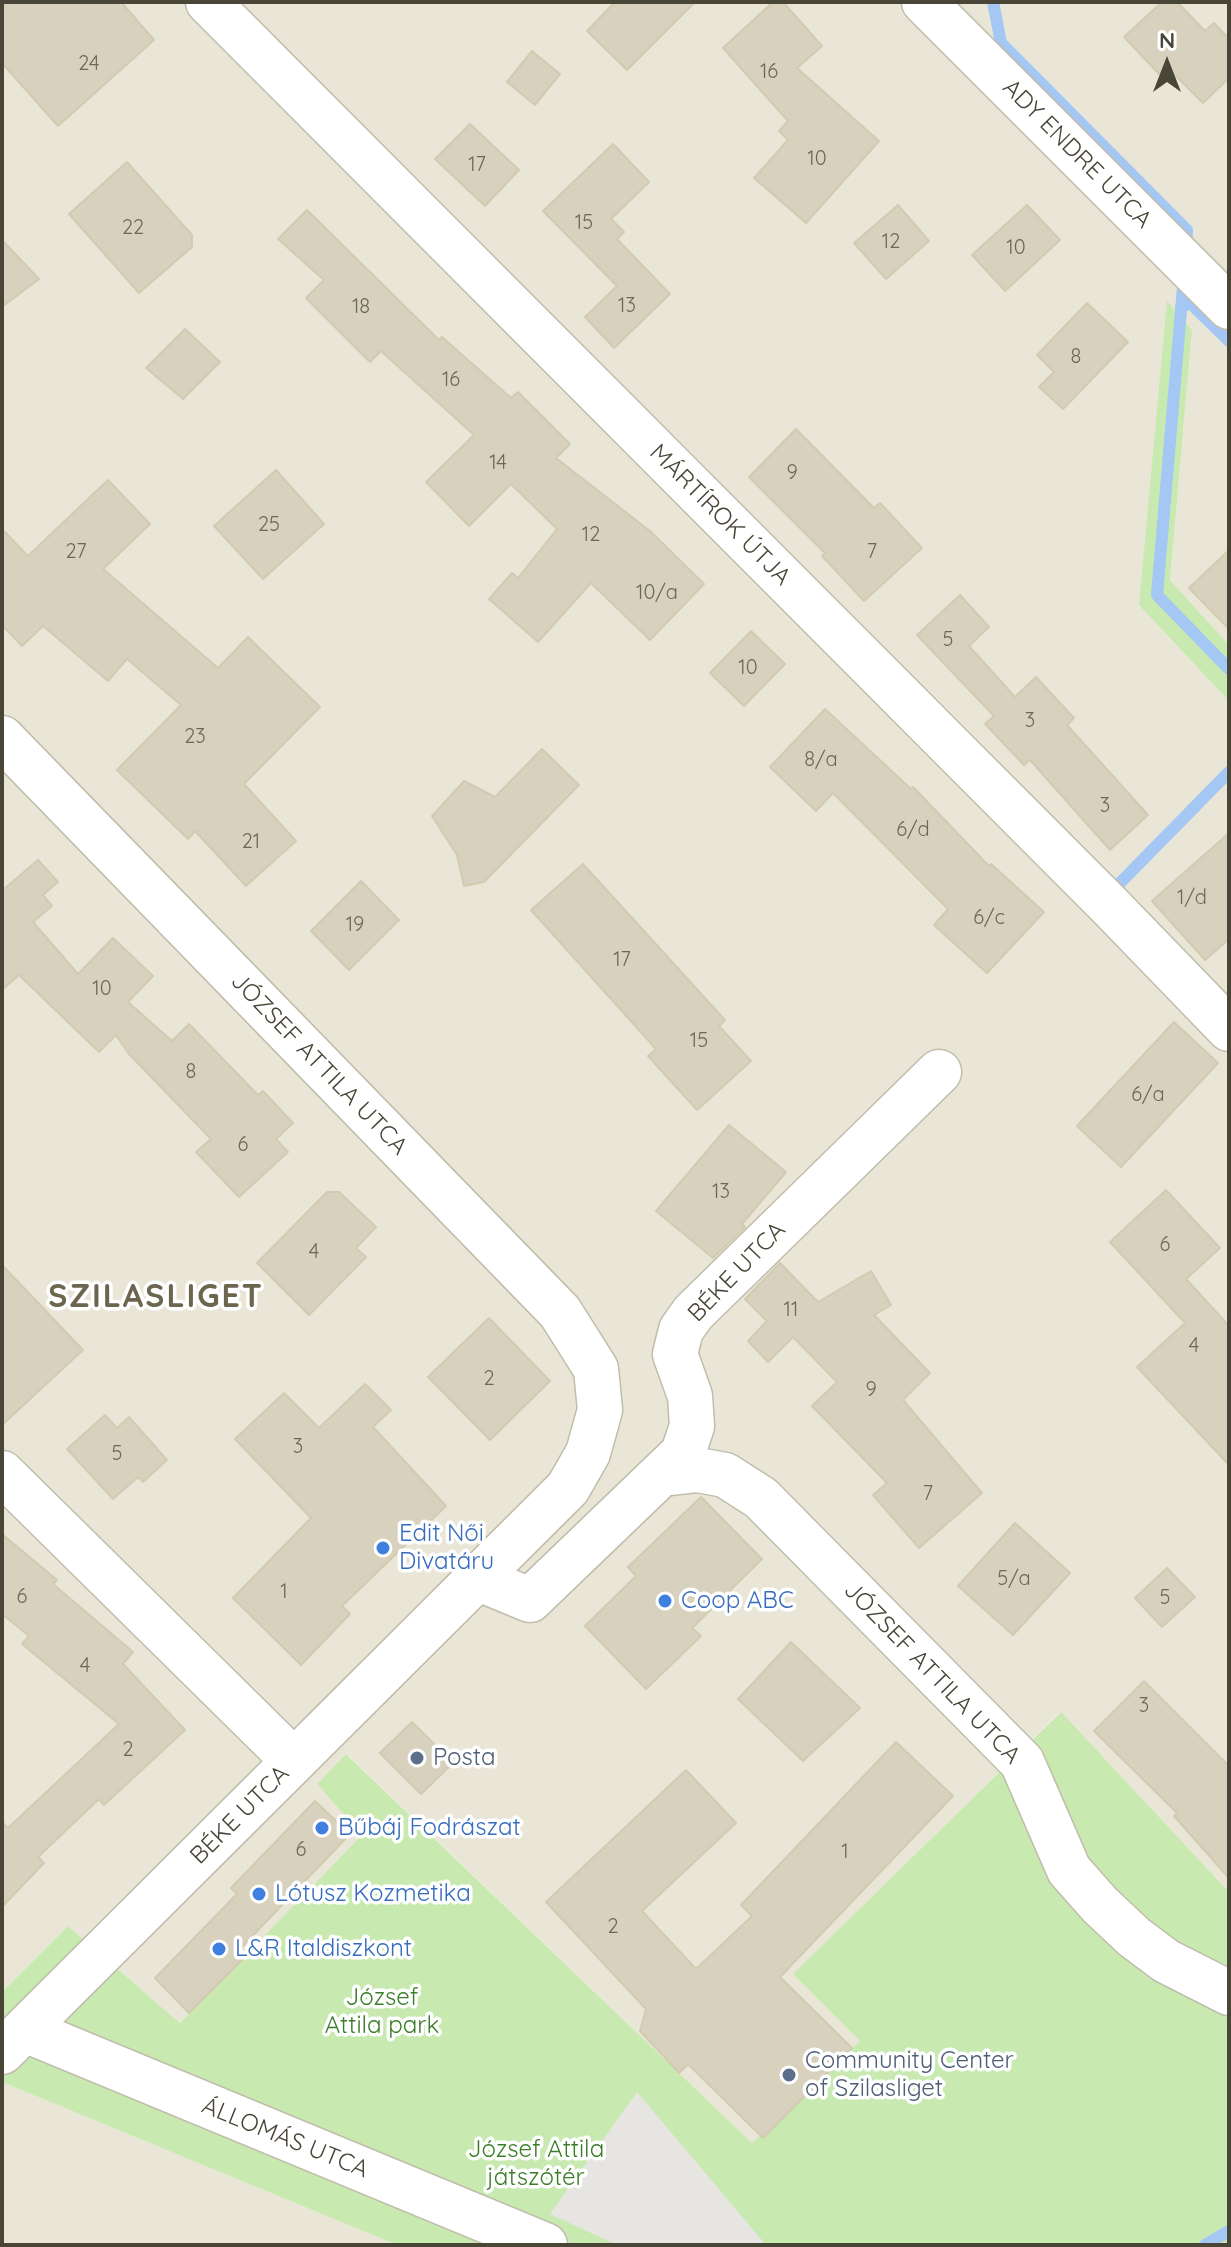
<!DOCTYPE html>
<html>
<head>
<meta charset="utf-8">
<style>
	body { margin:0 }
	#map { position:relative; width:1231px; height:2247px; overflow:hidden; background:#f5f3e9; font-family:Quicksand,sans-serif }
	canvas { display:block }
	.frame { position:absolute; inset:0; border:4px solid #494537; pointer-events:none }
	.north { position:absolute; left:1127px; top:24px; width:80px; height:80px; -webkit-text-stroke:6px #fff; paint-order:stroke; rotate:0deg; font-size:22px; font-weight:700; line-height:32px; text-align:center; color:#494537 }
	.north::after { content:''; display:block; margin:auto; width:28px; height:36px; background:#494537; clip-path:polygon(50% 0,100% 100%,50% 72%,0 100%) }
</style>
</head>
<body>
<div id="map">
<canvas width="1231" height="2247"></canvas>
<div class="frame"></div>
<div class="north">N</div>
</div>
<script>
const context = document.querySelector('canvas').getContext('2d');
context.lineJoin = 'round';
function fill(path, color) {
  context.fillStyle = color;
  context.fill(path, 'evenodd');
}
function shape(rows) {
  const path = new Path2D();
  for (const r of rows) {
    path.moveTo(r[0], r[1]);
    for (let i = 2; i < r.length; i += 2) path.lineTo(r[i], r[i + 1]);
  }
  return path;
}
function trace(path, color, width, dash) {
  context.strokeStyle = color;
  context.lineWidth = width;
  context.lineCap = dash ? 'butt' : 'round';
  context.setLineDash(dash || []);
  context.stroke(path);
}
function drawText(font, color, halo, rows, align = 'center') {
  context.font = font + ' Quicksand,sans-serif';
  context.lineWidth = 7;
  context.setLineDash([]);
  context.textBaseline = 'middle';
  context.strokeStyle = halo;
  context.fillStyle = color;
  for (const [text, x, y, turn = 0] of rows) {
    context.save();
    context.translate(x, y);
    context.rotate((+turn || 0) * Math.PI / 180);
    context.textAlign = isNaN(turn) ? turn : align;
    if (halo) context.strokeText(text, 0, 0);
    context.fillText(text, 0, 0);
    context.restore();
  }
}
fill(shape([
	[2,2,1229,2,1229,645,1170,580,1192,330,1139,604,1229,701,1229,1892,1060,1712,794,1975,860,2041,752,2143,347,1754,317,1784,363,1835,180,2023,68,1926,2,1992],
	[2,2082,397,2245,2,2245]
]), '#e9e6d7');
fill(shape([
	[1167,301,1192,330,1170,580,1229,645,1229,701,1139,605],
	[1061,1712,1229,1892,1229,2245,397,2245,2,2082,2,1992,68,1926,180,2023,362,1835,317,1784,346,1754,752,2143,860,2041,793,1974]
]), '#c8eab1');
fill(shape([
	[637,2092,766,2245,617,2245,550,2214]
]), '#e7e5e1');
trace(shape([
	[993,2,1001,43,1187,230,1186,249],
	[1184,275,1157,595,1229,669],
	[1181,307,1190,303,1229,341],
	[1107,885,1117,886,1229,772],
	[1205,2245,1229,2231]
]), '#a4c7f3', 12);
const building = shape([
	[2,2,121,2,154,40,58,126,2,63,2,2],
	[615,2,695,2,627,70,587,31,615,2],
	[773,2,783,2,822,46,797,68,879,141,806,223,754,178,788,140,779,131,788,121,723,48,773,2],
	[1162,2,1177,2,1205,31,1214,23,1229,39,1229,78,1203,103,1167,67,1159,74,1124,37,1162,2],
	[532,51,560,74,535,105,507,82,532,51],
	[470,124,519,170,485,206,435,159,470,124],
	[613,144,649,182,611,219,624,232,617,239,670,294,614,348,585,317,617,286,543,211,613,144],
	[127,162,192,235,192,247,139,293,69,214,127,162],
	[898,205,929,241,886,279,854,243,898,205],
	[1027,205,1060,240,1005,291,972,255,1027,205],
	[307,210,439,340,442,337,511,398,518,392,570,444,556,458,650,531,704,584,650,640,591,583,538,642,489,599,512,573,518,578,557,529,511,484,469,526,426,482,474,435,381,351,370,362,306,298,324,280,278,239,307,210],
	[2,240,39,279,2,307,2,240],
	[1087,303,1128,342,1063,409,1039,387,1054,372,1037,355,1087,303],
	[185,329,220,362,183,399,146,368,185,329],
	[796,429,874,508,880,503,922,548,864,601,822,556,825,553,749,477,796,429],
	[276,470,324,524,263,579,214,526,276,470],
	[108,480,150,524,103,569,218,668,248,637,320,707,244,784,296,841,246,886,195,831,188,839,117,770,181,705,127,659,108,681,43,626,22,646,2,625,2,529,28,556,108,480],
	[1229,550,1229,629,1189,588,1229,550],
	[960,595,989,627,969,646,1015,697,1036,677,1074,718,1067,725,1148,815,1110,850,1030,760,1024,765,985,724,994,716,917,635,960,595],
	[751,631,785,664,744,706,710,673,751,631],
	[825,709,911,789,913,787,989,866,991,864,1044,912,987,973,934,925,948,909,833,793,816,811,770,767,825,709],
	[542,749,579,785,484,882,464,886,457,855,432,816,464,781,495,797,542,749],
	[1229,833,1229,939,1205,960,1152,901,1229,833],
	[38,860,58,882,43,895,52,906,33,922,78,974,113,938,153,976,128,1002,172,1041,189,1024,258,1095,263,1091,293,1123,276,1139,288,1152,239,1197,196,1152,211,1139,129,1054,116,1035,99,1052,19,975,2,990,2,887,4,889,38,860],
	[583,864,725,1020,719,1026,751,1061,697,1110,648,1056,656,1049,531,910,583,864],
	[361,881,399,920,349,970,311,931,361,881],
	[1174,1022,1218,1063,1121,1167,1077,1126,1174,1022],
	[729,1125,786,1172,742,1224,745,1227,713,1258,656,1211,729,1125],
	[1166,1190,1220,1248,1186,1279,1229,1326,1229,1465,1137,1367,1185,1323,1110,1242,1166,1190],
	[327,1192,339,1192,376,1227,356,1248,366,1257,309,1315,257,1263,327,1192],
	[780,1263,818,1302,871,1271,891,1305,874,1315,930,1373,903,1400,982,1493,919,1548,873,1495,887,1483,812,1406,837,1382,793,1337,768,1362,748,1341,767,1321,745,1299,780,1263],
	[2,1265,83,1350,2,1425,2,1265],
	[489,1318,550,1381,490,1440,428,1377,489,1318],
	[365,1384,391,1410,373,1427,446,1506,342,1606,350,1614,301,1665,233,1598,311,1518,235,1439,284,1393,319,1428,365,1384],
	[105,1415,117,1428,129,1417,167,1460,143,1482,138,1477,113,1499,67,1449,105,1415],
	[701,1497,762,1559,692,1628,701,1636,646,1689,585,1626,636,1576,628,1567,701,1497],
	[1015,1523,1070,1573,1013,1635,958,1586,1015,1523],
	[2,1534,57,1580,53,1584,133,1652,123,1664,185,1730,104,1805,99,1799,38,1857,44,1863,2,1907,2,1822,8,1828,119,1724,22,1644,29,1636,2,1614,2,1534],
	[1167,1568,1195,1597,1162,1627,1135,1598,1167,1568],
	[791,1642,860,1708,803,1761,738,1699,791,1642],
	[1144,1681,1229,1766,1229,1878,1174,1816,1177,1813,1094,1731,1144,1681],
	[412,1722,453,1763,421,1794,380,1753,412,1722],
	[896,1742,953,1796,780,1977,852,2048,763,2138,688,2064,679,2073,640,2031,646,2009,546,1902,686,1770,736,1823,642,1911,696,1969,752,1916,741,1905,896,1742],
	[315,1801,350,1834,239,1950,246,1956,189,2013,155,1978,237,1894,231,1888,315,1801]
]);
fill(building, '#d7d1be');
trace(building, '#d2cbb1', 2);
const minor = shape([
	[208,2,1111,907,1229,1029],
	[924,2,1229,307],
	[2,738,560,1312,596,1369,600,1410,588,1453,568,1488,2,2052],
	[2,1473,294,1761],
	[662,1474,698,1470,725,1475,761,1498,1022,1762,1069,1870,1100,1905,1134,1937,1166,1961,1229,1993],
	[479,1579,530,1600,683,1453,692,1426,690,1396,675,1354,681,1330,693,1313,939,1072],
	[25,2030,545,2245]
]);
trace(minor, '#c1bdab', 47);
trace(minor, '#fff', 44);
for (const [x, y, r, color] of [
	[383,1548,8,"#3f7fe0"],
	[665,1601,8,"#3f7fe0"],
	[417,1758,8,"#5c6f8a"],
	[322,1828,8,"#3f7fe0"],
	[259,1894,8,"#3f7fe0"],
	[219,1949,8,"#3f7fe0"],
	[789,2075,8,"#5c6f8a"]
]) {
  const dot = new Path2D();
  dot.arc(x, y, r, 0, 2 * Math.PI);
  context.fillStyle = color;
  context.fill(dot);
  trace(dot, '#fff', 3);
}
drawText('20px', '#6c6859', null, [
	["24",89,64],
	["16",769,72],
	["10",817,159],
	["17",477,165],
	["15",584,223],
	["22",133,228],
	["12",891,242],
	["10",1016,248],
	["13",627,306],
	["18",361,307],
	["8",1076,357],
	["16",451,380],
	["14",498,463],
	["9",792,473],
	["25",269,525],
	["12",591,535],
	["27",76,552],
	["7",872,552],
	["10/a",657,593],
	["5",948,640],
	["10",748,668],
	["3",1030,721],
	["23",195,737],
	["8/a",821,760],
	["3",1105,806],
	["6/d",913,830],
	["21",251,842],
	["1/d",1192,898],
	["6/c",989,918],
	["19",355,925],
	["17",622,960],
	["10",102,989],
	["15",699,1041],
	["8",191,1072],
	["6/a",1148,1095],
	["6",243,1145],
	["13",721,1192],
	["6",1165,1245],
	["4",314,1252],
	["11",791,1310],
	["4",1194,1346],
	["2",489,1379],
	["9",871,1390],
	["3",298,1447],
	["5",117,1454],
	["7",928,1494],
	["5/a",1014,1579],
	["1",284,1592],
	["6",22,1597],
	["5",1165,1598],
	["4",85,1666],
	["3",1144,1706],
	["2",128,1750],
	["6",301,1850],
	["1",845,1852],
	["2",613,1927]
]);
drawText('24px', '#494537', '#fff', [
	["ADY ENDRE UTCA",1077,154,45],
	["MÁRTÍROK ÚTJA",720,515,45],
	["JÓZSEF ATTILA UTCA",319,1064,46],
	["BÉKE UTCA",737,1272,-46],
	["JÓZSEF ATTILA UTCA",932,1673,46],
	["BÉKE UTCA",240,1815,-45],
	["ÁLLOMÁS UTCA",285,2138,22]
]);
drawText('24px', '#366cbe', '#fff', [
	["Edit Női",399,1534],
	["Divatáru",399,1562],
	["Coop ABC",681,1601],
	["Bűbáj Fodrászat",338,1828],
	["Lótusz Kozmetika",275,1894],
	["L&R Italdiszkont",235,1949]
], 'left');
drawText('24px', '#4e5e75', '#fff', [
	["Posta",433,1758],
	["Community Center",805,2061],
	["of Szilasliget",805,2089]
], 'left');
drawText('24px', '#3b7e27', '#fff', [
	["József",382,1998],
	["Attila park",382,2026],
	["József Attila",536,2150],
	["játszótér",536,2178]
]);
context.letterSpacing = '2px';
drawText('bold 32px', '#6d654e', '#fff', [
	["SZILASLIGET",156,1297]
]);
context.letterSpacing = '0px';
</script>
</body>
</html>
